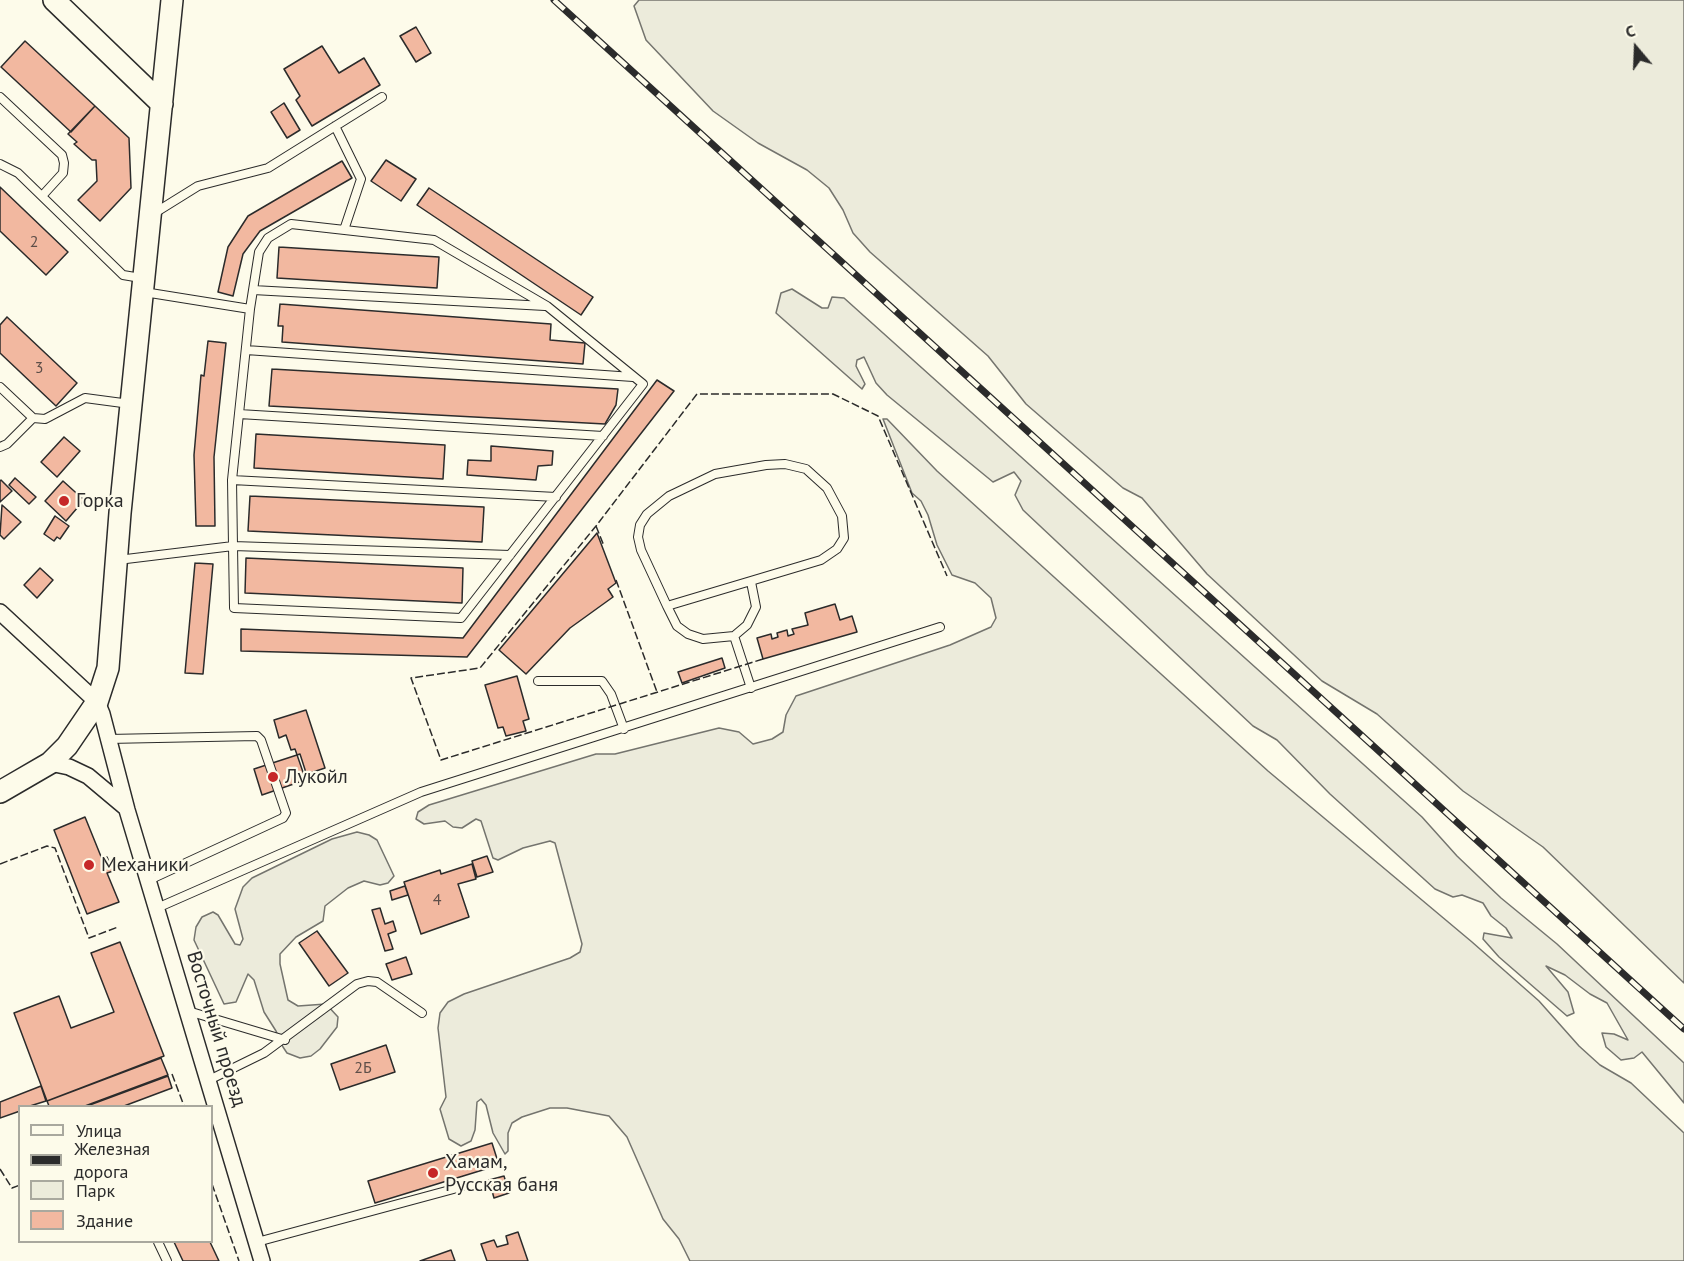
<!DOCTYPE html>
<html>
<head>
<meta charset="utf-8">
<style>
	body { margin:0 }
	#map { position:relative; width:1684px; height:1261px; overflow:hidden; background:#fdfbea; font-family:"PT Sans",sans-serif }
	canvas { display:block }
	.legend { position:absolute; left:18px; top:1105px; width:195px; height:138px; box-sizing:border-box; background:#fdfbea; border:2px solid #a9a89e; margin:0; padding:8px 10px; list-style:none; font-size:18px; color:#2b2b2b }
	.legend li { display:flex; align-items:center; gap:12px; height:30px }
	.legend b { width:30px; border:2px solid #a9a89e }
	.north { position:absolute; left:1606px; top:18px; width:60px; height:60px; -webkit-text-stroke:4px #fdfbea; paint-order:stroke; rotate:341deg; font-size:16px; font-weight:700; line-height:24px; text-align:center; color:#2b2b2b }
	.north::after { content:''; display:block; margin:auto; width:21px; height:27px; background:#2b2b2b; clip-path:polygon(50% 0,100% 100%,50% 72%,0 100%) }
</style>
</head>
<body>
<div id="map">
<canvas width="1684" height="1261"></canvas>
<ul class="legend">
<li><b style="height:8px;background:#fdfbea"></b>Улица</li>
<li><b style="height:8px;background:#2b2b2b"></b>Железная дорога</li>
<li><b style="height:16px;background:#ecebdb"></b>Парк</li>
<li><b style="height:16px;background:#f2b8a0"></b>Здание</li>
</ul>
<div class="north">С</div>
</div>
<script>
const context = document.querySelector('canvas').getContext('2d');
context.lineJoin = 'round';
function fill(path, color) {
  context.fillStyle = color;
  context.fill(path, 'evenodd');
}
function shape(rows) {
  const path = new Path2D();
  for (const r of rows) {
    path.moveTo(r[0], r[1]);
    for (let i = 2; i < r.length; i += 2) path.lineTo(r[i], r[i + 1]);
  }
  return path;
}
function trace(path, color, width, dash) {
  context.strokeStyle = color;
  context.lineWidth = width;
  context.lineCap = dash ? 'butt' : 'round';
  context.setLineDash(dash || []);
  context.stroke(path);
}
function drawText(font, color, halo, rows, align = 'center') {
  context.font = font + ' "PT Sans",sans-serif';
  context.lineWidth = 4.5;
  context.setLineDash([]);
  context.textBaseline = 'middle';
  context.strokeStyle = halo;
  context.fillStyle = color;
  for (const [text, x, y, turn = 0] of rows) {
    context.save();
    context.translate(x, y);
    context.rotate((+turn || 0) * Math.PI / 180);
    context.textAlign = isNaN(turn) ? turn : align;
    if (halo) context.strokeText(text, 0, 0);
    context.fillText(text, 0, 0);
    context.restore();
  }
}
const green = shape([
	[639,0,1684,0,1684,983,1543,847,1463,791,1377,714,1322,681,1207,574,1142,498,1123,488,1026,404,988,356,870,252,853,233,843,210,829,188,807,170,758,143,713,111,646,40,634,6,639,0],
	[792,289,822,308,828,308,832,297,844,298,1422,817,1457,856,1501,898,1557,944,1684,1063,1684,1103,1642,1052,1634,1058,1621,1060,1606,1047,1602,1033,1614,1034,1628,1040,1607,1003,1590,994,1565,975,1546,966,1568,992,1574,1013,1567,1016,1499,957,1483,939,1484,933,1512,938,1506,928,1491,916,1483,903,1462,895,1453,897,1435,889,1330,794,1277,740,1253,726,1023,510,1015,495,1021,481,1014,472,993,482,887,395,876,383,864,357,857,360,856,366,865,384,862,389,776,313,781,293,792,289],
	[883,419,887,419,937,471,1268,771,1472,942,1539,1001,1579,1046,1600,1065,1631,1083,1684,1133,1684,1261,690,1261,679,1239,663,1219,627,1137,609,1116,567,1108,550,1108,522,1117,512,1123,508,1133,508,1151,505,1154,493,1133,486,1105,481,1099,477,1102,475,1130,471,1141,461,1146,449,1139,440,1109,446,1097,438,1028,440,1013,448,1002,464,994,570,958,580,952,582,944,555,843,550,841,523,848,498,860,493,858,481,821,476,819,462,828,453,827,445,821,424,824,416,819,418,812,429,805,596,754,615,754,719,728,739,732,753,744,772,739,783,732,786,715,796,696,950,645,991,627,996,618,991,598,975,583,952,575,937,545,928,515,921,501,912,493,883,419],
	[357,832,369,835,377,840,394,876,388,883,380,885,364,881,348,888,325,906,323,921,296,937,280,954,280,964,288,1000,298,1006,326,1004,338,1017,337,1027,320,1049,311,1056,300,1058,287,1053,283,1047,276,1031,264,1012,254,980,248,974,236,1002,224,1004,194,940,196,927,202,917,213,912,218,915,235,944,240,945,243,939,235,909,243,887,252,878,332,839,357,832]
]);
fill(green, '#ecebdb');
trace(green, '#74746e', 1.5);
const building = shape([
	[416,27,431,53,416,62,400,36,416,27],
	[25,41,95,106,71,132,1,67,25,41],
	[322,46,339,73,364,58,380,85,312,126,296,100,300,96,284,69,322,46],
	[284,103,300,130,287,138,271,112,284,103],
	[95,106,129,138,131,188,100,221,78,200,97,181,96,160,92,160,74,144,77,142,68,134,95,106],
	[386,160,416,179,401,201,371,181,386,160],
	[342,161,352,178,260,231,243,254,233,296,218,292,228,247,248,216,342,161],
	[0,187,68,252,46,275,0,231,0,187],
	[429,188,593,297,581,315,417,205,429,188],
	[279,247,439,257,437,288,277,278,279,247],
	[280,304,551,324,550,340,585,343,583,364,282,342,283,326,278,326,280,304],
	[7,317,77,383,56,406,0,353,0,325,7,317],
	[208,341,226,343,214,457,215,526,196,526,194,455,201,375,204,376,208,341],
	[272,369,618,389,616,405,605,424,269,406,272,369],
	[657,380,674,391,467,657,241,651,241,629,463,638,657,380],
	[256,434,445,445,443,479,254,468,256,434],
	[64,437,80,451,57,477,41,462,64,437],
	[491,446,553,451,552,465,538,466,536,480,467,475,468,460,491,461,491,446],
	[15,478,36,497,29,504,9,485,15,478],
	[1,480,12,491,0,502,0,481,1,480],
	[63,481,84,500,66,521,45,501,63,481],
	[250,496,484,507,482,542,248,531,250,496],
	[2,505,21,522,4,539,0,535,2,505],
	[55,516,69,526,60,539,57,537,54,541,44,534,55,516],
	[597,533,616,583,608,589,613,597,570,628,526,674,499,650,597,533],
	[246,558,463,568,462,603,245,593,246,558],
	[195,563,213,564,203,674,185,673,195,563],
	[40,568,53,580,37,598,24,585,40,568],
	[835,604,840,620,852,616,857,632,763,659,757,638,771,634,772,639,778,637,777,633,787,630,788,636,794,634,792,629,808,625,805,613,835,604],
	[722,658,725,668,682,683,678,672,722,658],
	[517,676,529,719,523,721,526,731,506,736,503,727,498,728,485,685,517,676],
	[306,710,325,768,304,775,295,749,291,750,286,735,279,738,274,720,306,710],
	[300,754,308,779,262,795,254,769,300,754],
	[85,817,102,859,107,857,113,871,107,873,119,902,87,914,54,830,85,817],
	[487,856,493,872,477,877,472,861,487,856],
	[472,864,476,879,458,884,469,917,421,934,404,882,440,870,441,874,472,864],
	[405,886,408,895,392,900,390,891,405,886],
	[380,908,385,924,393,921,396,931,388,934,393,949,385,951,372,910,380,908],
	[317,931,348,973,329,986,299,943,317,931],
	[120,942,164,1056,47,1101,14,1013,59,996,71,1028,114,1012,91,953,120,942],
	[406,957,412,974,392,980,386,964,406,957],
	[386,1045,395,1072,340,1090,331,1064,386,1045],
	[161,1058,168,1075,85,1106,49,1106,47,1101,161,1058],
	[168,1076,172,1088,124,1106,87,1106,168,1076],
	[41,1086,46,1101,30,1106,20,1106,20,1111,0,1118,0,1102,41,1086],
	[492,1143,499,1165,375,1203,368,1181,492,1143],
	[504,1176,509,1193,494,1198,489,1180,504,1176],
	[518,1232,528,1261,487,1261,481,1244,494,1240,497,1247,508,1244,506,1236,518,1232],
	[174,1242,210,1242,219,1261,183,1261,174,1242],
	[451,1250,455,1261,420,1261,451,1250]
]);
fill(building, '#f2b8a0');
trace(building, '#2b2b2b', 1.5);
const lane = shape([
	[0,97,62,155,64,163,63,173,42,196],
	[335,126,361,179,344,230],
	[0,164,18,173,123,275,141,278],
	[153,214,198,186,268,168,382,97],
	[253,290,545,306],
	[144,292,250,309,232,480,233,546,510,555],
	[246,350,633,377],
	[0,387,33,418,45,419,85,398,130,404],
	[239,414,603,436],
	[0,447,7,444,33,418],
	[232,480,556,497],
	[118,560,233,546,234,608,461,618,643,384,547,306,434,240,291,224,268,238,259,252,250,309],
	[667,606,821,560,837,549,844,538,842,516,827,488,806,469,785,464,766,465,715,474,669,496,647,514,640,525,638,537,641,550,667,606,677,626,688,634,703,639,734,636,747,625,756,607,751,582],
	[734,636,751,688],
	[538,681,602,681,611,694,624,729],
	[108,739,257,736,261,740,286,813,283,818,149,880],
	[157,908,421,792,940,627],
	[188,1011,285,1040],
	[209,1080,264,1053,357,984,368,981,377,982,422,1013],
	[158,1242,167,1261],
	[257,1242,461,1187]
]);
const street = shape([
	[0,612,97,702,102,714,127,810,262,1261],
	[50,763,69,767,88,776,125,807]
]);
const secondary = shape([
	[54,0,162,104],
	[0,792,50,763,67,746,97,702,108,668,120,513,172,0]
]);
trace(lane, '#2b2b2b', 10);
trace(street, '#2b2b2b', 18);
trace(secondary, '#2b2b2b', 24);
trace(lane, '#fdfbea', 8);
trace(street, '#fdfbea', 15);
trace(secondary, '#fdfbea', 21);
const rail = shape([
	[554,0,1684,1029]
]);
trace(rail, '#2b2b2b', 7);
trace(rail, '#fdfbea', 4.5, [14]);
trace(shape([
	[596,526,604,546],
	[616,580,657,692],
	[763,659,441,760,411,678,480,668,596,526,697,394,833,394,878,416,947,576],
	[0,864,47,846,55,848,89,938,118,927],
	[172,1074,184,1106],
	[0,1169,12,1188,20,1185],
	[212,1184,239,1261]
]), '#2b2b2b', 1.5, [8, 3]);
for (const [x, y, r, color] of [
	[64,501,6,"#c62828"],
	[273,777,6,"#c62828"],
	[89,865,6,"#c62828"],
	[433,1173,6,"#c62828"]
]) {
  const dot = new Path2D();
  dot.arc(x, y, r, 0, 2 * Math.PI);
  context.fillStyle = color;
  context.fill(dot);
  trace(dot, '#fdfbea', 2);
}
drawText('16px', '#5d4e48', null, [
	["2",34,242],
	["3",39,368],
	["4",437,900],
	["2Б",363,1068]
]);
drawText('20px', '#2b2b2b', '#fdfbea', [
	["Горка",76,501],
	["Лукойл",285,777],
	["Механики",101,865],
	["Хамам,",445,1162],
	["Русская баня",445,1185]
], 'left');
drawText('20px', '#2b2b2b', '#fdfbea', [
	["Восточный проезд",216,1029,73]
]);
</script>
</body>
</html>
